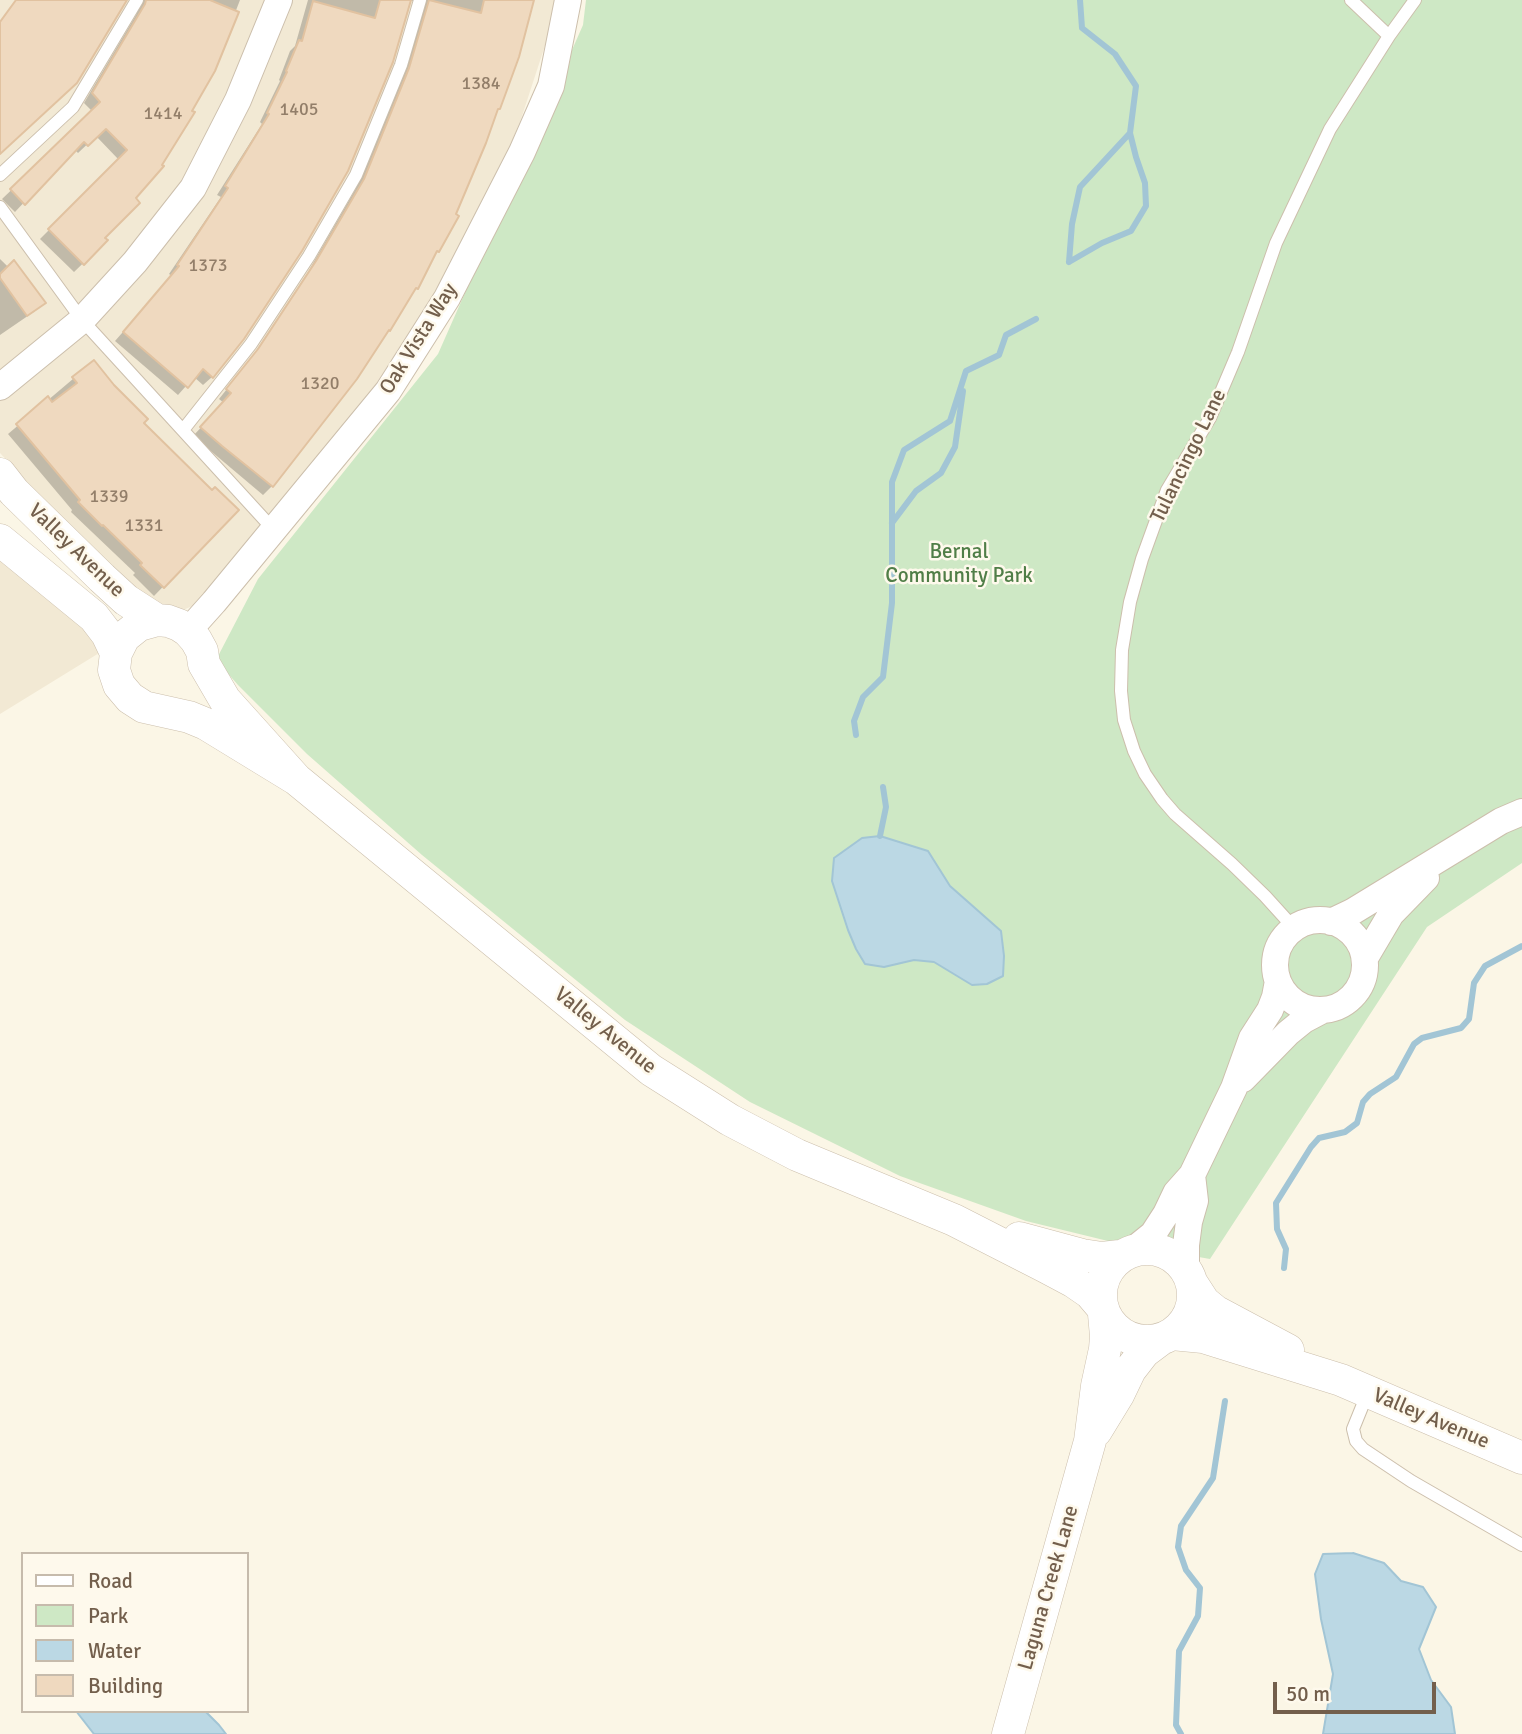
<!DOCTYPE html>
<html>
<head>
<meta charset="utf-8">
<style>
	body { margin:0 }
	#map { position:relative; width:1522px; height:1734px; overflow:hidden; background:#fbf6e6; font-family:Signika,sans-serif }
	canvas { display:block }
	.legend { position:absolute; left:21px; top:1552px; width:228px; height:161px; box-sizing:border-box; background:#fef9ec; border:2px solid #c6bbac; margin:0; padding:9px 12px; list-style:none; font-size:21px; color:#735f4c }
	.legend li { display:flex; align-items:center; gap:14px; height:35px }
	.legend b { width:35px; border:2px solid #c6bbac }
	.scale { position:absolute; left:1273px; top:1682px; width:163px; height:32px; box-sizing:border-box; border:4px solid #735f4c; border-top:0; padding-left:9px; font-size:21px; line-height:24px; white-space:nowrap; color:#735f4c; -webkit-text-stroke:5px #fef9ec; paint-order:stroke }
</style>
</head>
<body>
<div id="map">
<canvas width="1522" height="1734"></canvas>
<ul class="legend">
<li><b style="height:9px;background:#fff"></b>Road</li>
<li><b style="height:19px;background:#cee8c5"></b>Park</li>
<li><b style="height:19px;background:#bbd8e4"></b>Water</li>
<li><b style="height:19px;background:#efd9bf"></b>Building</li>
</ul>
<div class="scale">50 m</div>
</div>
<script>
const context = document.querySelector('canvas').getContext('2d');
context.lineJoin = 'round';
function fill(path, color) {
  context.fillStyle = color;
  context.fill(path, 'evenodd');
}
function shape(rows) {
  const path = new Path2D();
  for (const r of rows) {
    if (r.length === 3) {
      path.moveTo(r[0] + r[2], r[1]);
      path.arc(r[0], r[1], r[2], 0, 2 * Math.PI);
      continue;
    }
    path.moveTo(r[0], r[1]);
    for (let i = 2; i < r.length; i += 2) path.lineTo(r[i], r[i + 1]);
  }
  return path;
}
function trace(path, color, width, dash) {
  context.strokeStyle = color;
  context.lineWidth = width;
  context.lineCap = dash ? 'butt' : 'round';
  context.setLineDash(dash || []);
  context.stroke(path);
}
function drawText(font, color, halo, rows, align = 'center') {
  context.font = font + ' Signika,sans-serif';
  context.lineWidth = 5;
  context.setLineDash([]);
  context.textBaseline = 'middle';
  context.strokeStyle = halo;
  context.fillStyle = color;
  for (const [text, x, y, turn = 0] of rows) {
    context.save();
    context.translate(x, y);
    context.rotate((+turn || 0) * Math.PI / 180);
    context.textAlign = isNaN(turn) ? turn : align;
    if (halo) context.strokeText(text, 0, 0);
    context.fillText(text, 0, 0);
    context.restore();
  }
}
fill(shape([
	[0,0,556,0,552,24,521,119,497,178,451,267,386,375,195,605,183,610,162,611,118,581,0,453],
	[0,555,67,608,104,650,0,714]
]), '#f2e9d4');
fill(shape([
	[586,0,1522,0,1522,863,1427,927,1210,1259,1108,1241,1026,1221,900,1176,750,1102,625,1020,422,855,307,754,238,685,216,660,258,579,438,354,583,25]
]), '#cee8c5');
const water = shape([
	[880,836,928,851,950,886,1001,931,1004,956,1003,976,987,984,972,985,934,962,914,960,884,967,865,964,856,949,848,930,832,881,834,858,862,838,880,836],
	[1353,1553,1384,1563,1401,1581,1423,1587,1436,1607,1419,1649,1431,1680,1451,1707,1455,1734,1323,1734,1333,1674,1321,1619,1315,1574,1323,1554,1353,1553],
	[76,1711,205,1711,219,1725,226,1734,94,1734,76,1711]
]);
fill(water, '#bbd8e4');
trace(water, '#a2c5d5', 2);
fill(shape([
	[141,0,240,0,213,70,103,238,106,241,74,272,40,239,119,160,96,136,78,153,74,149,15,212,2,199,93,112,84,103,136,15],
	[308,0,533,0,496,111,437,251,434,254,417,288,410,295,356,378,272,486,263,495,193,436,224,403,219,399,250,360,308,272,355,190,401,78,417,2,409,0,212,377,203,385,194,377,178,395,115,341,172,276,169,274,221,197,217,195,262,124,260,122,280,81,279,80,290,51,295,46],
	[0,259,44,302,35,311,0,335],
	[93,362,141,423,212,492,237,510,154,596,133,575,135,573,71,512,72,510,8,434]
]), '#0003');
trace(shape([
	[1069,262,1072,224,1080,187,1130,133,1136,86,1115,54,1082,28,1080,0],
	[1069,262,1102,243,1131,231,1146,206,1145,183,1136,157,1130,133],
	[892,523,916,491,941,473,955,447,963,391],
	[856,735,854,721,863,697,883,677,892,603,892,482,904,450,950,421,966,371,999,355,1006,335,1036,319],
	[880,836,886,807,883,787],
	[1284,1268,1286,1249,1277,1229,1276,1203,1311,1147,1319,1138,1345,1132,1357,1123,1363,1102,1370,1094,1396,1077,1414,1044,1422,1038,1461,1028,1469,1019,1474,983,1485,966,1522,946],
	[1181,1734,1176,1725,1179,1651,1198,1616,1200,1588,1186,1570,1178,1547,1181,1526,1213,1478,1225,1401]
]), '#a2c5d5', 6);
const building = shape([
	[16,0,127,0,77,83,0,154,0,22,16,0],
	[146,0,210,0,239,12,215,71,192,111,195,112,162,165,164,166,136,198,140,203,105,238,108,240,84,265,48,229,127,150,106,129,88,146,84,142,25,205,10,189,100,102,92,93,145,4,146,0],
	[380,0,411,0,393,62,348,171,302,251,244,339,213,378,203,369,188,388,123,332,179,266,177,265,228,188,225,186,269,114,267,113,287,72,286,71,299,40,302,41,313,1,375,18,380,0],
	[429,0,481,13,484,0,534,0,519,57,500,109,498,109,486,143,456,214,459,216,439,252,437,251,418,289,416,288,390,331,389,330,357,379,273,487,222,446,200,427,231,393,226,389,258,349,316,261,364,179,409,68,429,0],
	[14,260,46,303,27,316,0,278,0,274,14,260],
	[94,360,114,385,148,419,144,423,212,490,215,487,239,510,164,588,140,565,142,563,103,525,102,526,78,502,80,500,16,424,48,396,52,402,77,383,72,377,94,360]
]);
fill(building, '#efd9bf');
trace(building, '#e1c2a0', 2);
const service = shape([
	[1351,0,1389,36,1415,0],
	[0,175,73,107,137,0],
	[0,207,82,320,273,529],
	[183,430,251,344,309,256,356,175,401,65,420,0],
	[1294,928,1265,896,1232,864,1175,814,1162,799,1145,774,1134,751,1124,720,1121,691,1122,650,1130,602,1142,559,1167,490,1210,418,1238,352,1276,243,1330,129,1389,36],
	[1368,1392,1353,1429,1356,1441,1363,1449,1411,1481,1522,1545]
]);
const minor = shape([
	[0,387,82,320,135,262,193,188,238,100,279,0],
	[188,631,214,602,388,391,447,298,522,152,551,86,568,0],
	[1320,965,45],
	[1331,922,1352,912,1501,821,1522,812],
	[1365,958,1391,914,1426,878],
	[1243,1079,1288,1033,1304,1020,1321,1011],
	[1132,1251,1153,1234,1166,1214,1176,1193,1192,1175,1234,1088,1252,1038,1270,1010,1275,997,1278,981],
	[1186,1270,1186,1245,1189,1222,1195,1201,1192,1175]
]);
const tertiary = shape([
	[0,474,14,492,102,578,126,600,157,620],
	[0,540,94,617,107,634,116,653],
	[296,779,206,724,189,717,144,707,130,698,119,685,114,670,116,653,124,637,139,625,157,620,168,621,179,625,188,631,196,640,202,651,204,664,225,700,296,779,651,1070,730,1120,797,1155,954,1220,1046,1267,1074,1282,1090,1293,1101,1306],
	[1019,1238,1082,1255,1102,1258,1120,1256],
	[1147,1295,46],
	[1193,1285,1204,1302,1215,1311,1288,1350],
	[1172,1334,1203,1337,1341,1380,1522,1458],
	[1096,1431,1118,1395,1130,1370,1144,1352,1160,1340],
	[1008,1734,1090,1441,1097,1386,1105,1349,1106,1336,1104,1314]
]);
trace(service, '#ccbfac', 14);
trace(minor, '#ccbfac', 28);
trace(tertiary, '#ccbfac', 33);
trace(service, '#fff', 12);
trace(minor, '#fff', 26);
trace(tertiary, '#fff', 32);
drawText('18px', '#927e69', null, [
	["1384",481,84],
	["1405",299,110],
	["1414",163,114],
	["1373",208,266],
	["1320",320,384],
	["1339",109,497],
	["1331",144,526]
]);
drawText('21px', '#735f4c', '#fef9ec', [
	["Oak Vista Way",419,339,-58],
	["Tulancingo Lane",1189,456,-64],
	["Valley Avenue",76,551,44],
	["Valley Avenue",605,1031,39],
	["Valley Avenue",1431,1419,23],
	["Laguna Creek Lane",1049,1588,-74]
]);
drawText('21px', '#507e47', '#fef9ec', [
	["Bernal",959,552],
	["Community Park",959,576]
]);
</script>
</body>
</html>
